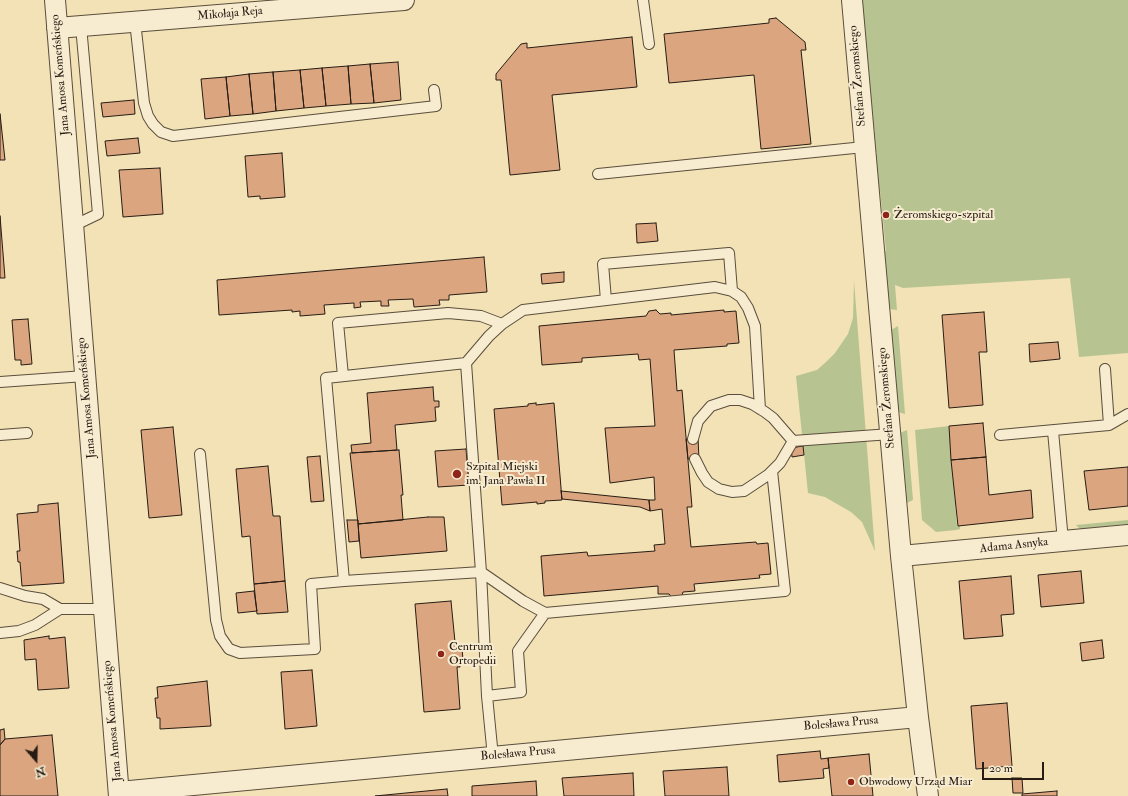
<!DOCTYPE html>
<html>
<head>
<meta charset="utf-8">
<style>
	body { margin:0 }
	#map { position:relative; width:1128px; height:796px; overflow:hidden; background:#f2e2b6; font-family:"IM FELL Double Pica",serif }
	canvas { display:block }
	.north { position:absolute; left:16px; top:740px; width:40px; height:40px; -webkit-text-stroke:3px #f7ecd0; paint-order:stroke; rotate:160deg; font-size:11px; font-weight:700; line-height:16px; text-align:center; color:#271c14 }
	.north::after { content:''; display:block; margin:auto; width:14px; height:18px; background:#271c14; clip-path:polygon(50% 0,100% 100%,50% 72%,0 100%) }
	.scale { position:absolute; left:982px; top:762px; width:62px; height:18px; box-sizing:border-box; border:2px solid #271c14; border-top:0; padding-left:5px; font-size:12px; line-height:14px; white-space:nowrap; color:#271c14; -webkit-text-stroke:3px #f7ecd0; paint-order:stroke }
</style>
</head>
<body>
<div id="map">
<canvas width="1128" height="796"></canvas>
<div class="north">N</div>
<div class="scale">20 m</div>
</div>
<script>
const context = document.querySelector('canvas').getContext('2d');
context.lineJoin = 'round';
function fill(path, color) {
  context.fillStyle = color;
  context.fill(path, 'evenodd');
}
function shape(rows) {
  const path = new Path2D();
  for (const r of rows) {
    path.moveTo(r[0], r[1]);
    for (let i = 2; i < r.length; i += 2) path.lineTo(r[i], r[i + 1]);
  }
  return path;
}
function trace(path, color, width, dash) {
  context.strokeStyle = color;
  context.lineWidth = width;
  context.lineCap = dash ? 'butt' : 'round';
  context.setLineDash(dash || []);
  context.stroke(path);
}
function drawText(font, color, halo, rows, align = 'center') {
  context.font = font + ' "IM FELL Double Pica",serif';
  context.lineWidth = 4;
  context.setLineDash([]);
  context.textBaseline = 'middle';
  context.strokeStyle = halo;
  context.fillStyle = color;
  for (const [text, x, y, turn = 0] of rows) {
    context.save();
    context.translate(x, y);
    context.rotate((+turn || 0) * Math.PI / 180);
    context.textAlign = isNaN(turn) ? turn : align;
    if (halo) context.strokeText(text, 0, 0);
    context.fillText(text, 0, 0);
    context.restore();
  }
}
fill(shape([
	[862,0,1128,0,1128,353,1079,357,1070,278,903,288,895,285,897,310,889,309,884,251,886,251,880,190,878,190,875,154,877,153,875,151,873,133,875,132,873,130],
	[854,281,875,551,862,522,851,512,825,497,808,493,796,376,817,370,826,362,835,353,848,334,853,318],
	[898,326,905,414,898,412,891,330],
	[949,426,957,526,960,526,960,529,956,530,936,532,922,520,915,430],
	[907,430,913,500,905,504,900,433],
	[1128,520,1128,524,1080,529,1076,525]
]), '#b7c491');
const building = shape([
	[776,18,805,42,806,50,801,50,811,144,761,149,754,75,669,83,664,34,769,23,769,19,776,18],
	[632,37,637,87,552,95,560,170,510,175,501,80,496,80,496,74,521,44,527,43,527,48,632,37],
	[398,62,401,100,374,103,370,64,398,62],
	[370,64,374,103,351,104,348,66,370,64],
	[348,66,351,104,326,106,322,68,348,66],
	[322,68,326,106,304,108,300,70,322,68],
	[300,70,304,108,276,111,273,72,300,70],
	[273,72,276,111,253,114,249,74,273,72],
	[249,74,253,114,230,116,226,77,249,74],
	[226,77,230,116,205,119,201,79,226,77],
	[134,100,135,114,103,117,101,103,134,100],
	[0,114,5,160,0,160,0,114],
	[138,138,140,153,107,156,105,141,138,138],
	[282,153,285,197,260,199,260,196,248,197,245,156,282,153],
	[160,168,163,214,123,217,119,170,160,168],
	[0,216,5,278,0,278,0,216],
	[656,223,658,241,637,243,636,224,656,223],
	[484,257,487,292,449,295,449,300,439,300,440,305,414,307,413,299,388,300,389,306,381,306,381,301,360,302,361,307,354,308,354,303,324,305,325,314,300,316,300,311,292,312,292,310,219,315,217,280,484,257],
	[564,272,564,282,542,284,541,274,564,272],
	[656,310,660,314,671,313,671,315,724,310,724,312,736,311,739,343,727,344,727,346,674,350,677,391,682,390,692,507,687,507,691,547,756,542,757,544,768,543,771,574,759,575,760,578,694,584,695,591,683,592,681,599,673,599,669,594,658,594,658,586,544,596,541,556,587,552,588,556,655,551,654,545,665,544,662,509,650,511,649,500,655,500,654,477,610,483,605,428,655,426,650,359,639,360,638,354,582,358,582,362,542,365,539,326,635,317,646,316,649,311,656,310],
	[984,312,987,352,979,352,983,405,949,408,942,315,984,312],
	[28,319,32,364,21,365,21,360,15,360,12,320,28,319],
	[1058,342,1060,359,1030,362,1029,344,1058,342],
	[433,387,434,401,439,401,439,407,435,407,436,421,395,425,397,450,352,453,351,445,371,443,367,393,433,387],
	[536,403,536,405,554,403,562,500,545,501,545,503,537,504,537,502,502,505,494,409,528,406,528,404,536,403],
	[983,423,986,457,951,460,949,426,983,423],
	[173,427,182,515,149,518,141,430,173,427],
	[698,438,699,459,688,459,686,439,698,438],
	[803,446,804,455,792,457,791,448,803,446],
	[466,449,469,485,438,487,435,451,466,449],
	[399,450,403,495,401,495,403,520,358,524,350,453,399,450],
	[320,456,324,501,311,502,307,457,320,456],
	[986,457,989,495,1031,490,1033,518,958,526,951,460,986,457],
	[268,466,273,516,280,516,285,581,254,584,250,536,242,537,236,469,268,466],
	[1128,467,1128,506,1089,510,1084,471,1128,467],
	[561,491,649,500,650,511,640,507,562,499,561,491],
	[58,503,64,583,22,586,20,562,18,562,17,551,20,551,17,514,38,512,38,505,58,503],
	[428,517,444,517,447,551,361,558,358,524,428,517],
	[347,520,358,520,359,541,349,542,347,520],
	[1081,571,1084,603,1041,607,1038,575,1081,571],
	[1011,576,1014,614,1001,615,1003,636,964,639,959,581,1011,576],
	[285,581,288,612,257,614,254,584,285,581],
	[254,591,257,611,238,613,236,593,254,591],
	[451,601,455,642,458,642,458,649,462,649,463,659,459,660,460,667,457,667,460,709,424,712,415,604,451,601],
	[49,636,49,639,65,637,69,688,38,690,36,659,25,660,24,640,49,636],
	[1102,640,1104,658,1082,661,1080,643,1102,640],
	[312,670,317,726,285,729,281,672,312,670],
	[207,681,211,726,160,729,160,718,157,718,155,698,158,698,157,687,207,681],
	[1007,703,1012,766,976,769,971,706,1007,703],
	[4,729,5,739,0,745,0,730,4,729],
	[52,735,58,796,0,796,0,745,5,739,52,735],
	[820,751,821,759,828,758,829,768,823,769,824,778,779,782,777,755,820,751],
	[869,754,873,796,832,796,828,758,869,754],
	[727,767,729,796,665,796,663,771,727,767],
	[633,773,634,796,564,796,562,778,633,773],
	[1012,778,1022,778,1023,793,1013,793,1012,778],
	[536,781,537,796,472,796,472,786,536,781],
	[447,789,448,796,375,796,447,789],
	[1057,791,1057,796,1022,796,1022,794,1057,791]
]);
fill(building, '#dba67f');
trace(building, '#271c14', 1);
const lane = shape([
	[643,0,649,44],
	[135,21,144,103,148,116,153,124,161,132,173,136,436,106,434,90],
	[598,174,864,147],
	[73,226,98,214,81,26],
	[606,300,603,264,729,253,732,291],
	[466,363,481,572,487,696,493,757],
	[1105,369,1109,425],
	[343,376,338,323,448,313,481,316,502,324],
	[0,382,85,376],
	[1053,431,1063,541],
	[0,435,27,433],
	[1000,435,1109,425,1128,414],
	[693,439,698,421,711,406,729,400,740,400,752,404,765,412,773,418,793,441],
	[793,441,891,434],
	[200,454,216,620,220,636,229,649,240,653,315,649,311,584,344,581],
	[695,459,702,473,708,482,719,489,732,492,744,491,768,475,780,463,793,441],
	[0,588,25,596,43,599,60,609,104,609],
	[545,613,523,601,481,572,344,581,326,378,466,363,489,336,502,324,523,310,715,287,732,291,741,297,748,308,755,326,760,409],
	[0,633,19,631,35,625,60,609],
	[487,696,521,692,518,651,545,613,785,591,772,471]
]);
const street = shape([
	[55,0,119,796],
	[852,0,901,556,918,717,928,796],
	[57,28,404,0],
	[901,556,1128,535],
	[119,792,918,717]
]);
trace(lane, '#5a4e3c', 12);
trace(street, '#5a4e3c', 22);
trace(lane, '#f7ecd0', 10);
trace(street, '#f7ecd0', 20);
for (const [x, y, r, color] of [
	[886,215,4,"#8f2418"],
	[457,474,5,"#8f2418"],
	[441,654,4,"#8f2418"],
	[851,782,4,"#8f2418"]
]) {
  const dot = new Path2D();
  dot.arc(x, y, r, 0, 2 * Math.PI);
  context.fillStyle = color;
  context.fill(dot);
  trace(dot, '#f7ecd0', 1.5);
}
drawText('12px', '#271c14', '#f7ecd0', [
	["Mikołaja Reja",230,14,-5],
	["Jana Amosa Komeńskiego",61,75,-95],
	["Stefana Żeromskiego",858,76,-95],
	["Jana Amosa Komeńskiego",87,398,-95],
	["Stefana Żeromskiego",887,398,-95],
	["Adama Asnyka",1014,546,-6],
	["Jana Amosa Komeńskiego",113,721,-95],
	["Bolesława Prusa",841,724,-5],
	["Bolesława Prusa",518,754,-5]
]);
drawText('12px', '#271c14', '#f7ecd0', [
	["Żeromskiego-szpital",894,215],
	["Szpital Miejski",466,467],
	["im. Jana Pawła II",466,481],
	["Centrum",449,647],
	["Ortopedii",449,661],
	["Obwodowy Urząd Miar",859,782]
], 'left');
</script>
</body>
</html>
